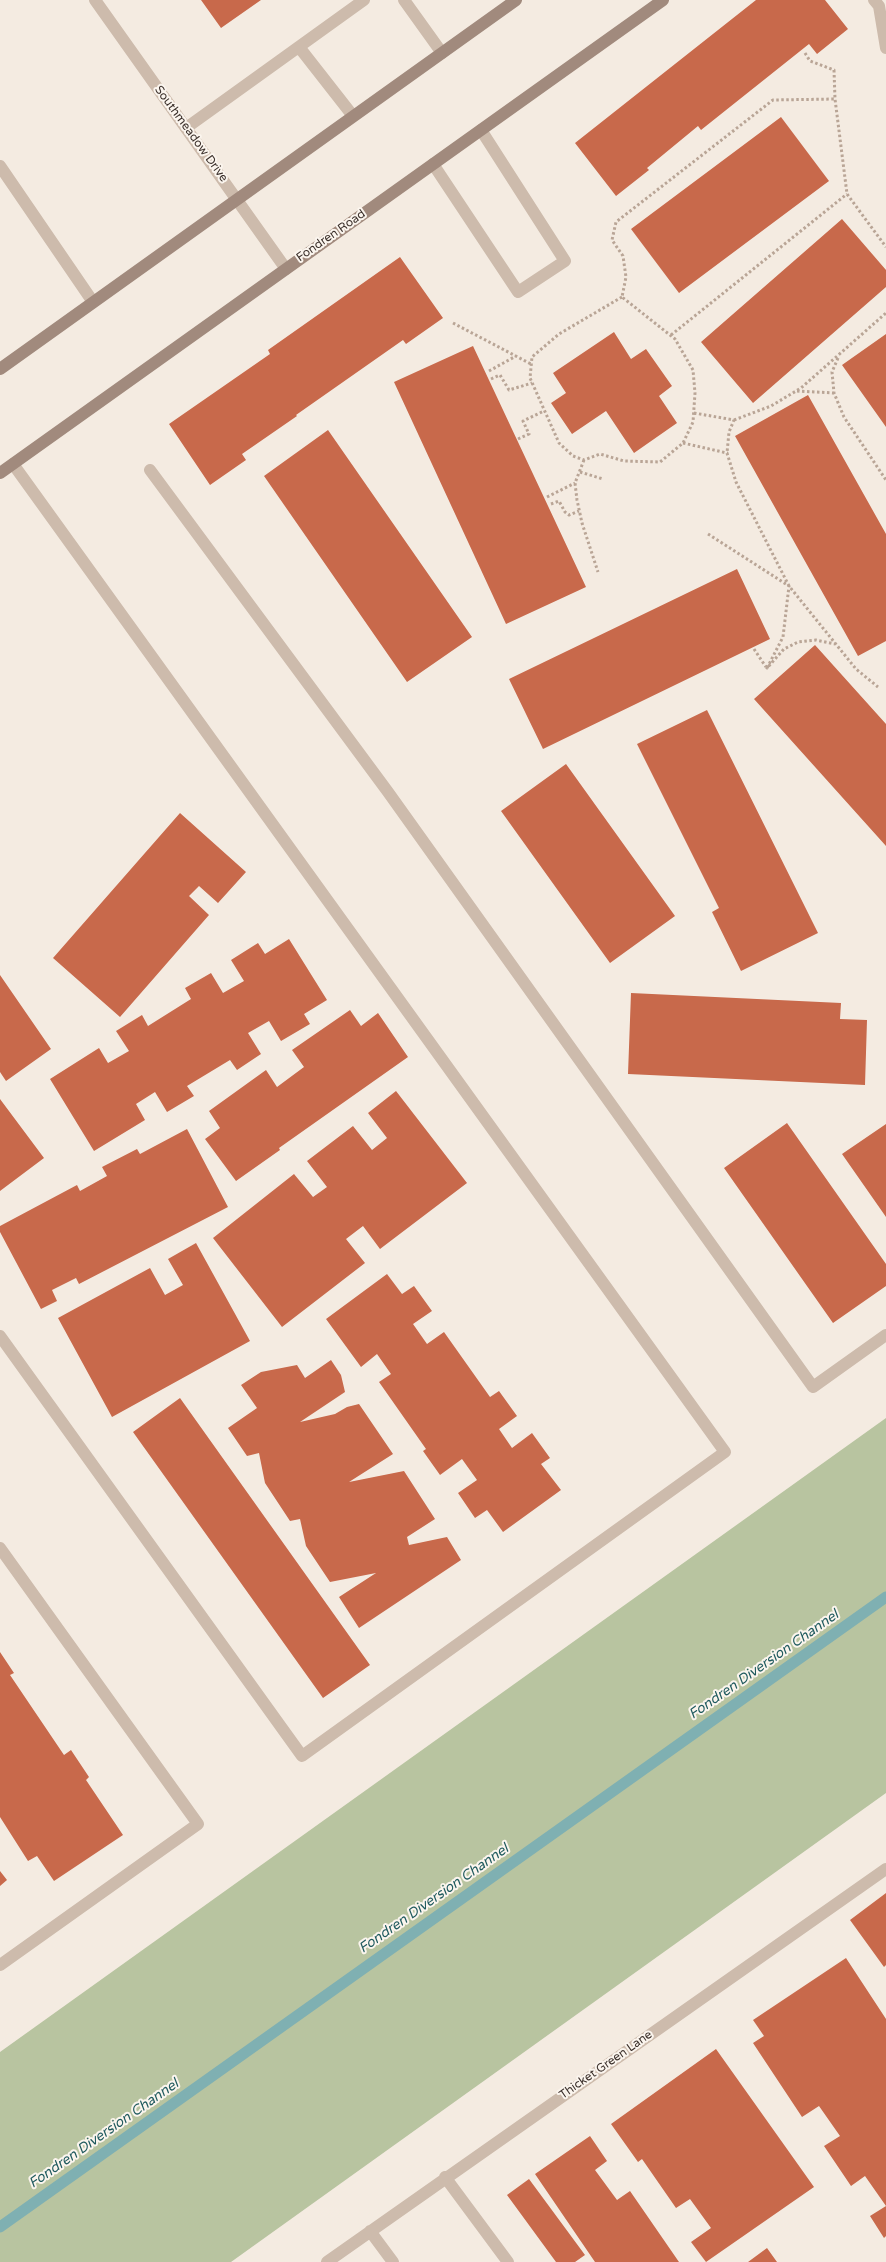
<!DOCTYPE html>
<html>
<head>
<meta charset="utf-8">
<style>
	body { margin:0 }
	canvas { display:block; background:#f4ebe1 }
</style>
</head>
<body>
<canvas width="886" height="2262"></canvas>
<script>
const context = document.querySelector('canvas').getContext('2d');
context.lineJoin = 'round';
function fill(path, color) {
  context.fillStyle = color;
  context.fill(path, 'evenodd');
}
function shape(rows) {
  const path = new Path2D();
  for (const r of rows) {
    path.moveTo(r[0], r[1]);
    for (let i = 2; i < r.length; i += 2) path.lineTo(r[i], r[i + 1]);
  }
  return path;
}
function trace(path, color, width, dash) {
  context.strokeStyle = color;
  context.lineWidth = width;
  context.lineCap = dash ? 'butt' : 'round';
  context.setLineDash(dash || []);
  context.stroke(path);
}
function drawText(font, color, halo, rows, align = 'center') {
  context.font = font + ' "Varela Round",sans-serif';
  context.lineWidth = 4;
  context.setLineDash([]);
  context.textBaseline = 'middle';
  context.strokeStyle = halo;
  context.fillStyle = color;
  for (const [text, x, y, turn = 0] of rows) {
    context.save();
    context.translate(x, y);
    context.rotate((+turn || 0) * Math.PI / 180);
    context.textAlign = isNaN(turn) ? turn : align;
    if (halo) context.strokeText(text, 0, 0);
    context.fillText(text, 0, 0);
    context.restore();
  }
}
fill(shape([
	[886,1418,886,1793,231,2262,0,2262,0,2052]
]), '#b8c4a0');
trace(shape([
	[0,2227,886,1597]
]), '#7fb0b2', 11);
fill(shape([
	[201,0,261,0,221,28],
	[756,0,825,0,848,29,817,54,809,44,701,130,698,126,647,168,649,170,616,196,575,143],
	[781,117,829,181,679,293,631,229],
	[842,219,886,270,886,287,753,403,701,342],
	[400,257,443,318,406,344,403,340,296,415,297,416,242,454,246,460,210,485,169,424,270,354,268,350],
	[614,332,631,359,646,349,672,386,659,396,677,423,634,453,606,411,572,434,551,403,566,393,553,373],
	[886,334,886,427,842,365],
	[473,346,586,587,506,624,394,382],
	[808,395,886,534,886,641,858,656,735,436],
	[328,430,472,637,407,682,264,476],
	[737,569,770,639,543,749,509,679],
	[815,645,886,724,886,846,754,699],
	[707,710,818,933,741,971,712,912,719,908,637,744],
	[566,764,675,916,610,963,501,811],
	[180,813,246,872,218,903,199,886,189,896,209,915,120,1017,53,958],
	[289,939,327,1000,304,1014,310,1024,281,1041,269,1021,248,1033,261,1054,237,1070,230,1060,187,1086,194,1096,167,1112,155,1092,136,1104,145,1120,94,1151,50,1079,99,1048,108,1063,129,1051,116,1031,142,1015,148,1026,191,999,185,988,211,973,223,993,244,981,231,960,258,943,265,954],
	[0,975,51,1049,6,1081,0,1072],
	[631,993,841,1003,840,1019,867,1020,865,1085,628,1074],
	[350,1010,361,1026,378,1013,408,1057,279,1148,280,1150,236,1181,205,1139,220,1128,209,1111,266,1070,277,1087,304,1067,292,1050],
	[396,1091,467,1183,380,1249,363,1226,346,1239,365,1263,282,1327,213,1238,294,1174,313,1197,327,1187,307,1161,353,1126,372,1150,387,1138,368,1113],
	[0,1099,44,1158,0,1191],
	[787,1123,886,1264,886,1286,833,1323,724,1168],
	[886,1124,886,1217,842,1154],
	[187,1129,228,1207,79,1284,76,1278,52,1290,57,1301,41,1309,0,1232,0,1226,77,1185,80,1191,107,1176,102,1167,137,1149,140,1154],
	[196,1243,250,1341,112,1417,58,1318,150,1268,165,1295,183,1285,168,1259],
	[387,1274,402,1294,414,1286,432,1311,413,1324,427,1344,444,1332,490,1397,499,1391,517,1416,499,1429,512,1448,532,1433,550,1458,541,1464,561,1490,503,1532,487,1510,475,1518,458,1493,477,1480,462,1459,440,1475,423,1451,426,1449,379,1382,391,1374,377,1354,361,1367,326,1319],
	[331,1360,341,1375,345,1392,300,1422,335,1414,347,1407,359,1404,393,1454,349,1482,404,1471,435,1519,407,1537,409,1545,447,1537,461,1560,359,1628,339,1597,376,1573,330,1582,306,1546,300,1519,290,1521,265,1483,259,1453,247,1456,228,1428,257,1408,241,1385,261,1372,297,1365,305,1378],
	[180,1398,370,1665,323,1698,133,1432],
	[0,1652,14,1673,10,1675,64,1755,71,1750,89,1777,86,1780,123,1835,54,1881,37,1856,28,1861,0,1817],
	[0,1871,7,1880,0,1886],
	[886,1893,886,1965,884,1967,850,1920],
	[846,1958,886,2019,886,2236,884,2238,870,2216,886,2206,865,2176,851,2186,824,2146,840,2136,819,2106,802,2117,753,2043,764,2036,753,2020],
	[716,2049,814,2187,706,2262,691,2242,711,2228,690,2199,676,2208,642,2159,638,2162,611,2124],
	[590,2136,607,2161,595,2170,617,2200,630,2191,679,2262,595,2262,535,2174],
	[529,2179,585,2255,575,2262,556,2262,507,2195],
	[767,2248,777,2262,748,2262]
]), '#c8694b');
trace(shape([
	[805,53,810,61,834,70,835,99,847,194,886,247],
	[622,297,559,334,532,357,530,378,559,443,573,456,584,460,600,454,624,461,660,462,683,443,693,422,695,393,693,370,675,339,622,297,626,277,623,256,612,240,616,222,773,100,835,99],
	[453,323,531,364],
	[671,335,847,194],
	[838,358,832,372,834,393,844,417,886,480],
	[489,371,516,356],
	[491,379,500,375,509,390,532,383],
	[797,391,834,393],
	[694,413,734,420,729,432,727,453],
	[734,420,771,406,801,388,886,313],
	[518,439,529,434,523,421,544,411],
	[683,443,727,453,736,482,789,586,856,669,878,687],
	[584,460,575,483,577,500,582,523,598,572],
	[580,472,603,479],
	[547,497,575,483],
	[551,504,559,501,565,512,569,515,579,511],
	[708,534,789,586,783,637,767,668,784,649,798,642,816,640,835,644],
	[754,649,766,667]
]), '#b9a596', 3, [2.5, 2.5]);
trace(shape([
	[404,0,442,53],
	[874,0,879,6,886,48],
	[299,47,353,116],
	[186,128,364,0],
	[433,164,518,292,565,261,481,130],
	[0,166,93,302],
	[150,470,388,792,813,1387,886,1335],
	[0,1336,302,1756,725,1452,13,464],
	[0,1548,198,1824,0,1965],
	[445,2177,508,2262],
	[370,2231,393,2262],
	[327,2262,886,1869]
]), '#cdbbac', 12);
trace(shape([
	[95,0,286,269]
]), '#cdbbac', 12);
trace(shape([
	[0,369,516,0],
	[0,473,663,0]
]), '#a18a7d', 12);
drawText('12px', '#3b302b', '#fbf5ee', [
	["Southmeadow Drive",191,134,54],
	["Fondren Road",331,236,-35],
	["Thicket Green Lane",606,2065,-35]
]);
drawText('italic 14px', '#1f5a5e', '#fbf5ee', [
	["Fondren Diversion Channel",764,1665,-35],
	["Fondren Diversion Channel",434,1899,-35],
	["Fondren Diversion Channel",104,2134,-35]
]);
</script>
</body>
</html>
